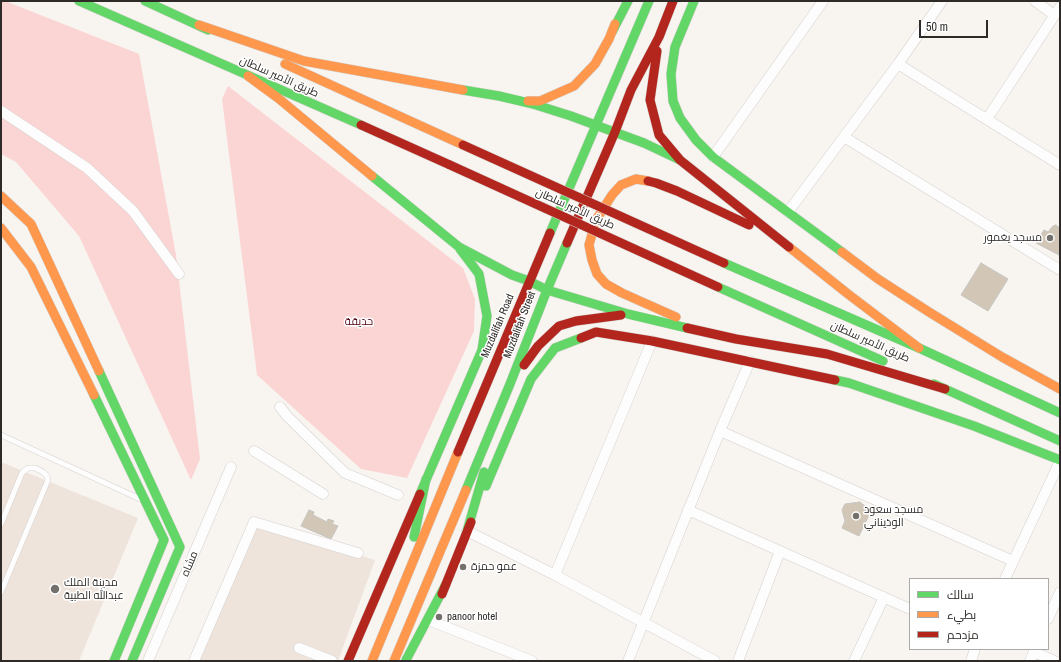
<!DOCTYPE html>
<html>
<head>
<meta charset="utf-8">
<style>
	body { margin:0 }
	#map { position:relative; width:1061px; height:662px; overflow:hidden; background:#f8f4f0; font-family:"Archivo Narrow",Cairo,sans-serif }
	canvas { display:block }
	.frame { position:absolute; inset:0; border:2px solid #2d2a27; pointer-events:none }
	.legend { position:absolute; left:909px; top:578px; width:140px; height:72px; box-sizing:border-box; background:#fff; border:1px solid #abaaa9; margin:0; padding:5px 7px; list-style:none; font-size:12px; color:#2d2a27 }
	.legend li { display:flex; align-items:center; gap:8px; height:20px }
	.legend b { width:20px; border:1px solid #abaaa9 }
	.scale { position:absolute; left:919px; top:20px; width:69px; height:18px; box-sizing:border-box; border:2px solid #2d2a27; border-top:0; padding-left:5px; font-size:12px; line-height:14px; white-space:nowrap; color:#2d2a27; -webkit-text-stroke:3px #fff; paint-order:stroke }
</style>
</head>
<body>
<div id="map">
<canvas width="1061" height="662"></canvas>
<div class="frame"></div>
<ul class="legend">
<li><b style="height:5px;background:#63d668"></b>سالك</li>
<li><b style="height:5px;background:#ff974d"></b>بطيء</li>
<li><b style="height:5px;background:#b3261e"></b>مزدحم</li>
</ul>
<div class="scale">50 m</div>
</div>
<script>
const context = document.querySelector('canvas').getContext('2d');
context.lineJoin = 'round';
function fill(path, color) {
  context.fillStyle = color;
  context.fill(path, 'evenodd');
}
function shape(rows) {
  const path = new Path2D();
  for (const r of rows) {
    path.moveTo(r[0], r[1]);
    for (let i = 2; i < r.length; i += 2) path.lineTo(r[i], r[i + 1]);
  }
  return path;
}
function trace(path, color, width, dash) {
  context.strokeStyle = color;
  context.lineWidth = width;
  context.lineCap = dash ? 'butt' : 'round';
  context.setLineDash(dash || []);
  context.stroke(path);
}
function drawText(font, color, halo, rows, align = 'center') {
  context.font = font + ' "Archivo Narrow",Cairo,sans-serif';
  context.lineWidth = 3;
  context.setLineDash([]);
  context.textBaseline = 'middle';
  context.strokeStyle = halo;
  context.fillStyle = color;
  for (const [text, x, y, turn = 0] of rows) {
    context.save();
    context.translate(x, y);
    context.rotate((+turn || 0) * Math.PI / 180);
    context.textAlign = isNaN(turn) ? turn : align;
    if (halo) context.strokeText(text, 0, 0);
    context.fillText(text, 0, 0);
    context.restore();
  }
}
fill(shape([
	[1,462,138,518,79,661,1,661],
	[254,522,375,560,338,661,194,661]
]), '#efe4dc');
fill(shape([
	[1,1,5,1,139,54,176,255,200,459,191,480,79,236,16,162,1,154],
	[228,86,463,268,475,299,474,331,407,478,361,469,257,375,222,99]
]), '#fbd5d4');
const building = shape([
	[1056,225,1058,227,1060,227,1060,254,1059,255,1036,243,1044,230,1048,232,1053,226,1056,225],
	[981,263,1008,279,988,311,961,295,981,263],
	[860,502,871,511,859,536,842,528,845,521,842,510,845,504,860,502],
	[309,510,314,512,313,515,327,522,328,519,334,521,332,524,338,526,331,539,301,526,309,510]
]);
fill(building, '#d2c7b7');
trace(building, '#c6c4c0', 1);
const lane = shape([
	[1,435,140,499],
	[1,524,22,473,28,468,35,468,43,472,47,476,48,480,1,592]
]);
const street = shape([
	[1035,1,1054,15],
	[898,64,1060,165],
	[1,111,87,168,133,211,179,274],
	[987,119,1060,7],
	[844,137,1060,270],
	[713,157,823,1],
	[788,212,898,64,942,1],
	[280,407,287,416,345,473,398,495],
	[720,431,1013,561],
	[254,451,323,494],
	[688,510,910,609],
	[467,531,555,575,715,661],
	[555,575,652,341],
	[1005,579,1060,461],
	[1048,619,1060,592],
	[431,621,532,661],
	[299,648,332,661],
	[1034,652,1055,661],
	[148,661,231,467],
	[194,661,254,522,358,553],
	[628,661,720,431,750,361],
	[738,661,780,551],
	[854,661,884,597],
	[971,661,975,649],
	[1030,661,1035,649]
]);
const fast = shape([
	[79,1,361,125],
	[145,1,208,30],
	[694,1,675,47,671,74,673,101,680,118,696,140,713,157,842,252],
	[612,32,628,1],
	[463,90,499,96,533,104,571,116,644,143,680,160],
	[372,176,459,247,512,275,529,281,547,290,628,314,687,328],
	[550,233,649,1],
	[724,263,919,348,1060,413],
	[718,287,883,361],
	[99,371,180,547,132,661],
	[835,380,849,383,974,426,1060,460],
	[934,384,1060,441],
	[94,395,164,540,114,661],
	[486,486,531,379,555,348,581,338],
	[466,490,510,384,547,290,567,243],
	[420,494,482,350,487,316,479,274,460,249],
	[467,531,484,472],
	[414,537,426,479],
	[406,660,446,584]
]);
const slow = shape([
	[199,25,304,61,463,90],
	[285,64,463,145],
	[248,76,278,98,372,176],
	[528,101,540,101,574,86,595,64,609,39,615,24],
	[648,181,636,179,621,185,612,195,596,220,589,245,592,260,597,274,606,284,622,293,676,317],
	[1,196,31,224,99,371],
	[1,228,31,267,94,395],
	[789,247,848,294,919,348],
	[842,252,878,279,929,312,1002,357,1060,389],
	[372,661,458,452],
	[394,661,466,490]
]);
const jam = shape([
	[657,51,650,100,659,135,680,160,789,247],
	[361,125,450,165],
	[648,181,656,183,677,191,749,225],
	[567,243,615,132,631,90,659,37,673,1],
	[687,328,736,339,827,354,945,389],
	[581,338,596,332,652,341,835,380],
	[524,365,538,346,559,326,576,321,621,315],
	[458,452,550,233],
	[442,594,471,522],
	[348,661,420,494]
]);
trace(lane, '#d4d1ce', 6);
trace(street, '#d4d1ce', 11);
trace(fast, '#d4d1ce', 10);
trace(slow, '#d4d1ce', 10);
trace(jam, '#d4d1ce', 10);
trace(lane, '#fefdfd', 5);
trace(street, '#fefdfd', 10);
trace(fast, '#63d668', 9);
trace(slow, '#ff974d', 9);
trace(jam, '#b3261e', 9);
const jamBridge = shape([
	[463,145,724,263],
	[450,165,718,287]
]);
trace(jamBridge, '#d4d1ce', 10, []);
trace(jamBridge, '#b3261e', 9);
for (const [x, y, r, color] of [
	[1050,238,4,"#74716d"],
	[856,516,4,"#74716d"],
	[463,567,4,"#74716d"],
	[55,589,5,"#74716d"],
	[439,617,4,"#74716d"]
]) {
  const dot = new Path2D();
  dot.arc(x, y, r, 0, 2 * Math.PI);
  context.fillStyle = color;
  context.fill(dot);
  trace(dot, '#fff', 1.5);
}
drawText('11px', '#2d2a27', '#fff', [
	["طريق الأمير سلطان",279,77,24],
	["طريق الأمير سلطان",575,209,24],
	["Muzdalifah Street",520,325,-69],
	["Muzdalifah Road",498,326,-67],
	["طريق الأمير سلطان",870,342,24],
	["مشاه",190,564,-67]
]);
drawText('11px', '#2d2a27', '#fff', [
	["مسجد يغمور",1042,238,"right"],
	["مسجد سعود",864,510],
	["الوذيناني",864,523],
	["عمو حمزة",471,567],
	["مدينة الملك",64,583],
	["عبدالله الطبية",64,596],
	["panoor hotel",447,617]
], 'left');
drawText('11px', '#540617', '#fff', [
	["حديقة",359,322]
]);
</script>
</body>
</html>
